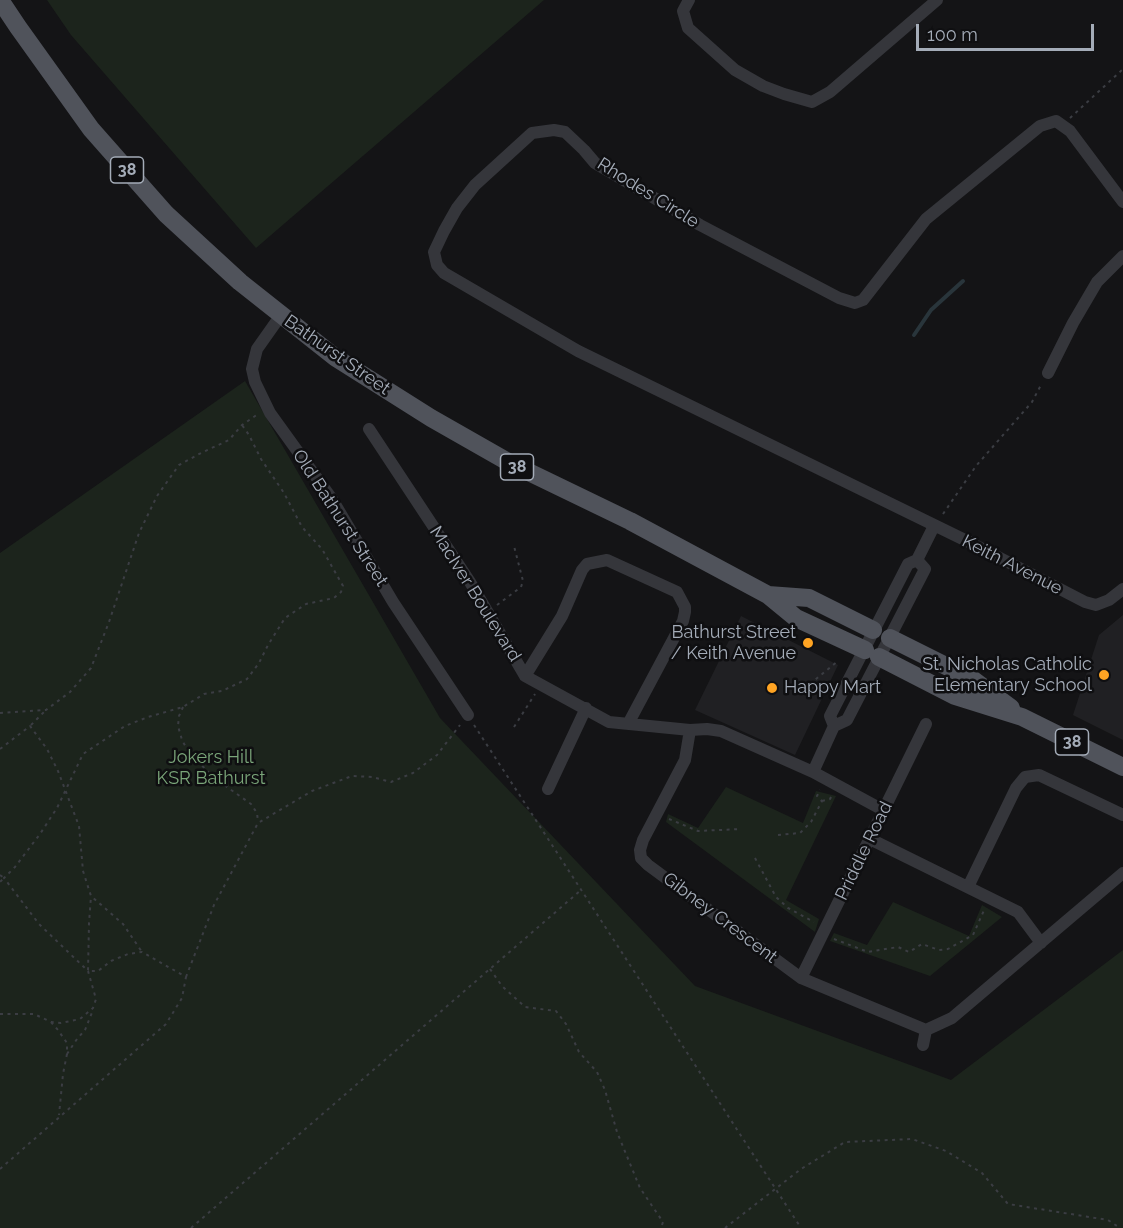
<!DOCTYPE html>
<html>
<head>
<meta charset="utf-8">
<style>
	body { margin:0 }
	#map { position:relative; width:1123px; height:1228px; overflow:hidden; background:#141416; font-family:Raleway,sans-serif }
	canvas { display:block }
	.scale { position:absolute; left:916px; top:24px; width:178px; height:27px; box-sizing:border-box; border:3px solid #a4acb8; border-top:0; padding-left:8px; font-size:18px; line-height:21px; white-space:nowrap; color:#a4acb8; -webkit-text-stroke:4px #0f0f11; paint-order:stroke }
</style>
</head>
<body>
<div id="map">
<canvas width="1123" height="1228"></canvas>
<div class="scale">100 m</div>
</div>
<script>
const context = document.querySelector('canvas').getContext('2d');
context.lineJoin = 'round';
function fill(path, color) {
  context.fillStyle = color;
  context.fill(path, 'evenodd');
}
function shape(rows) {
  const path = new Path2D();
  for (const r of rows) {
    path.moveTo(r[0], r[1]);
    for (let i = 2; i < r.length; i += 2) path.lineTo(r[i], r[i + 1]);
  }
  return path;
}
function trace(path, color, width, dash) {
  context.strokeStyle = color;
  context.lineWidth = width;
  context.lineCap = dash ? 'butt' : 'round';
  context.setLineDash(dash || []);
  context.stroke(path);
}
function drawText(font, color, halo, rows, align = 'center') {
  context.font = font + ' Raleway,sans-serif';
  context.lineWidth = 5;
  context.setLineDash([]);
  context.textBaseline = 'middle';
  context.strokeStyle = halo;
  context.fillStyle = color;
  for (const [text, x, y, turn = 0] of rows) {
    context.save();
    context.translate(x, y);
    context.rotate((+turn || 0) * Math.PI / 180);
    context.textAlign = isNaN(turn) ? turn : align;
    if (halo) context.strokeText(text, 0, 0);
    context.fillText(text, 0, 0);
    context.restore();
  }
}
fill(shape([
	[1123,615,1123,740,1073,715,1099,635],
	[741,616,838,665,795,755,695,710]
]), '#202023');
fill(shape([
	[47,0,544,0,256,248,71,35],
	[245,381,440,718,695,986,951,1080,1123,950,1123,1228,0,1228,0,553],
	[726,787,803,823,816,791,836,796,786,900,819,919,815,932,666,822,668,814,698,828],
	[893,902,969,936,982,905,1002,917,930,976,830,941,834,933,867,945]
]), '#1c241c');
trace(shape([
	[914,335,931,310,963,281]
]), '#29353b', 4);
trace(shape([
	[1070,118,1123,69],
	[943,514,976,466,1032,402,1042,383],
	[497,605,521,587,523,581,514,546],
	[810,684,838,661],
	[183,707,179,716,178,726,182,740,188,751,213,777,251,804,257,813,258,822],
	[0,713,46,710,70,692,91,668,109,622,139,533,157,496,179,465,201,453,229,440,242,425,258,414],
	[31,725,46,710],
	[474,725,801,1228],
	[514,727,535,694],
	[0,749,30,726,47,749,58,771,79,826,83,871,91,896,123,924,142,952],
	[822,801,830,799,832,795],
	[669,819,698,831,741,829],
	[778,835,800,833,811,822,822,801,817,796,820,790],
	[755,858,776,897,788,908,814,922],
	[0,875,4,878,0,882],
	[834,939,868,952,898,947,909,952,922,944,939,950,948,949,973,935,985,908],
	[490,969,502,986,525,1007,556,1011,566,1024,579,1052,597,1072,605,1090,617,1132,640,1188,663,1222,661,1228],
	[186,977,214,905,258,823,312,791,352,776,372,777,391,782,413,773,437,755,460,725],
	[0,1014,34,1014,51,1022,61,1023,80,1019,93,1008,96,999,88,971,39,924,4,878,15,867,40,834,57,808,83,754,125,726,148,717,183,707,204,694,222,691,247,679,259,663,268,645,285,618,306,604,334,598,341,592,343,586,322,549,302,527,284,493,261,459,249,435,242,425],
	[51,1022,58,1030,67,1043,67,1054,63,1074,59,1115],
	[67,1054,77,1039,85,1030,93,1010],
	[0,1169,166,1024,182,998,186,977,142,952,128,954,111,961,98,971,88,971,89,923,91,896],
	[191,1228,581,890],
	[725,1228,801,1169,845,1142,912,1139,946,1151,982,1173,1008,1204,1108,1220,1120,1228]
]), '#3b3d43', 2, [3, 4.5]);
trace(shape([
	[689,0,683,11,688,28,735,70,763,86,784,94,812,102,830,92,937,0],
	[1123,202,1070,131,1056,121,1040,126,926,219,863,300,855,303,839,298,700,225,595,163,584,150,565,132,554,130,532,133,475,185,457,208,444,231,434,252,437,265,444,273,578,351,973,544,1085,602,1096,605,1109,600,1123,589],
	[281,315,257,349,252,369,255,382,270,413,332,499,393,602,468,715],
	[1048,373,1073,323,1097,282,1123,256],
	[369,429,470,582,525,676,609,722,690,730,707,729,721,731,813,772,883,810],
	[525,676,562,616,582,570,587,564,607,560,677,592,685,607,685,612,683,621,628,724],
	[834,726,830,716,908,564,917,560,934,526],
	[690,730,685,760,643,840,640,850,641,858,648,865,801,978,926,1030,952,1018,1123,873],
	[813,772,834,726,847,720,925,569,917,560],
	[548,789,586,708],
	[870,839,1018,912,1041,943],
	[968,887,1016,788,1025,777,1039,775,1123,815],
	[801,978,926,724],
	[923,1045,926,1030]
]), '#35363b', 12);
trace(shape([
	[0,0,18,27,91,129,166,214,240,282,336,358,431,418,510,463,630,521,768,595,796,618,865,650],
	[768,595,809,598,873,630],
	[890,638,972,679,1011,708],
	[879,657,955,696,1022,717,1123,767]
]), '#50535b', 18);
for (const [x, y, r, color] of [
	[808,643,6,"#ffa423"],
	[1104,675,6,"#ffa423"],
	[772,688,6,"#ffa423"]
]) {
  const dot = new Path2D();
  dot.arc(x, y, r, 0, 2 * Math.PI);
  context.fillStyle = color;
  context.fill(dot);
  trace(dot, '#0f0f11', 2);
}
for (const [x, y, w] of [
	[127,170,33],
	[517,467,33],
	[1072,742,33]
]) {
  const box = new Path2D();
  box.roundRect(x - w / 2, y - 13, w, 26, 4.5);
  context.fillStyle = '#0f0f11';
  context.fill(box);
  trace(box, '#a4acb8', 1.5);
}
drawText('bold 16px', '#a4acb8', null, [
	["38",127,170],
	["38",517,467],
	["38",1072,742]
]);
drawText('18px', '#a4acb8', '#0f0f11', [
	["Rhodes Circle",648,193,32],
	["Bathurst Street",337,355,35],
	["Old Bathurst Street",340,518,57],
	["Keith Avenue",1012,565,27],
	["MacIver Boulevard",475,594,58],
	["Priddle Road",864,851,-64],
	["Gibney Crescent",720,918,37]
]);
drawText('18px', '#a4acb8', '#0f0f11', [
	["Bathurst Street",796,633],
	["/ Keith Avenue",796,654],
	["St. Nicholas Catholic",1092,665],
	["Elementary School",1092,686],
	["Happy Mart",784,688,"left"]
], 'right');
drawText('18px', '#7aa579', '#0f0f11', [
	["Jokers Hill",211,758],
	["KSR Bathurst",211,779]
]);
</script>
</body>
</html>
